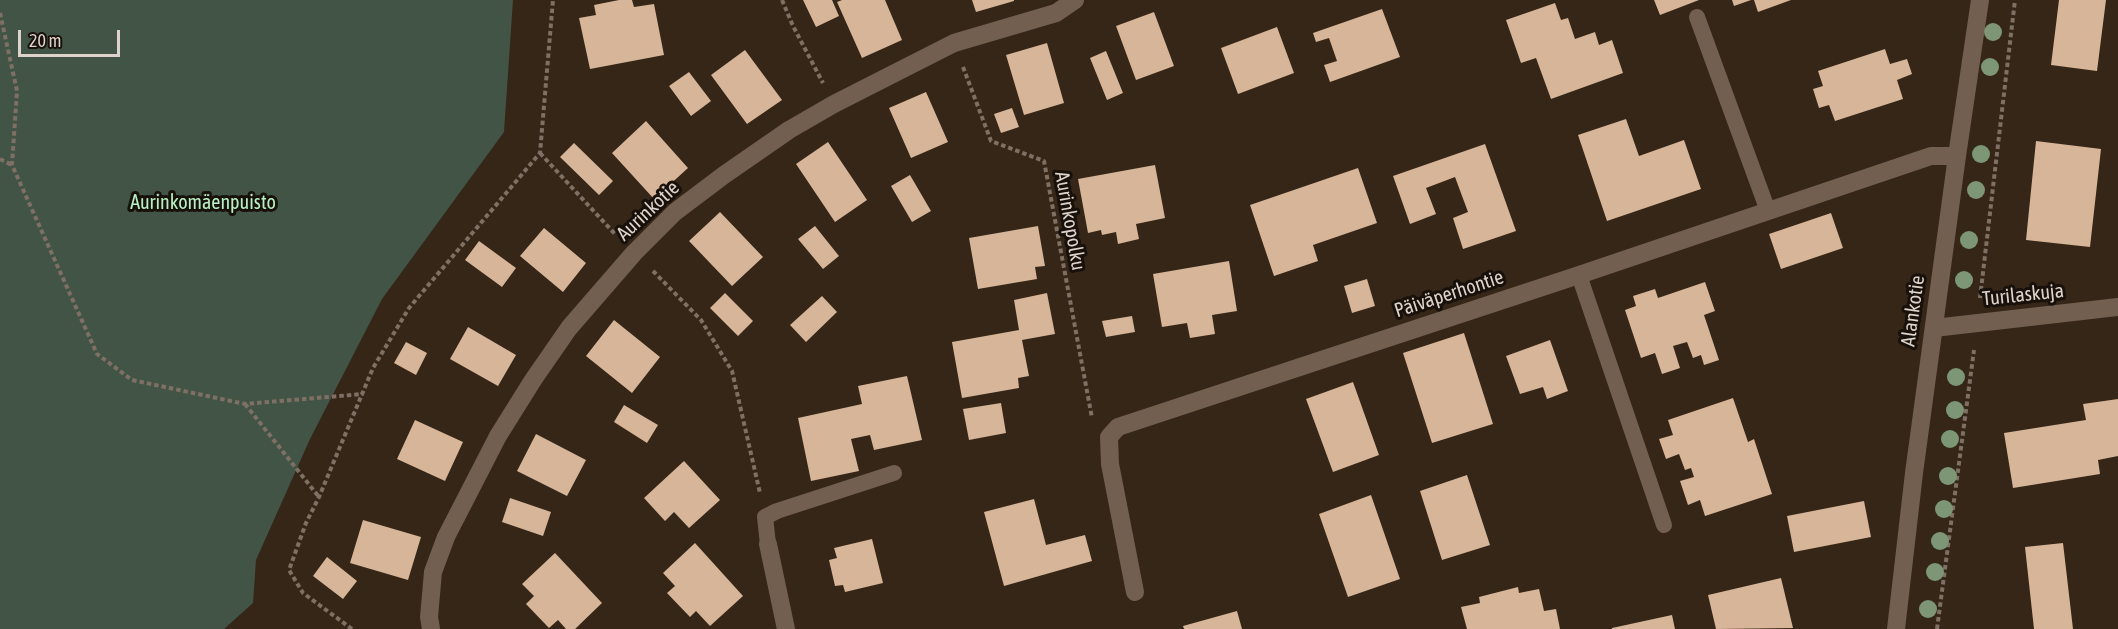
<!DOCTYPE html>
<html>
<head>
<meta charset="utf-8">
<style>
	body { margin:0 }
	#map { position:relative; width:2118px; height:629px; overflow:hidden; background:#352618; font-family:"Asap Condensed",sans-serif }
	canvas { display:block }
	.scale { position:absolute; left:18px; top:30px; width:102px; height:27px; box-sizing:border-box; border:3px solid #ded3ca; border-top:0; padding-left:8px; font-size:18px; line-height:21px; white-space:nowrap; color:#ded3ca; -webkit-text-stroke:4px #18100a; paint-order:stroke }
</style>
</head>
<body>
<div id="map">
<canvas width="2118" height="629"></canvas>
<div class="scale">20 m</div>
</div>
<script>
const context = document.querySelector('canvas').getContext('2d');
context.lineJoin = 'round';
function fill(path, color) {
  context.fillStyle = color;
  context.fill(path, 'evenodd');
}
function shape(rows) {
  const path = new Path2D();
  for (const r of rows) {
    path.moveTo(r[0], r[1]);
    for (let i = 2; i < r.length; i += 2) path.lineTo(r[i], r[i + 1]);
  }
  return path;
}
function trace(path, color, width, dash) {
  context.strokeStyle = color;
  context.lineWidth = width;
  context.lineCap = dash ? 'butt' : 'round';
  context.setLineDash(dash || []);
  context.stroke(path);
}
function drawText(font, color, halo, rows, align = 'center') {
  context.font = font + ' "Asap Condensed",sans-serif';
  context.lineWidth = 6;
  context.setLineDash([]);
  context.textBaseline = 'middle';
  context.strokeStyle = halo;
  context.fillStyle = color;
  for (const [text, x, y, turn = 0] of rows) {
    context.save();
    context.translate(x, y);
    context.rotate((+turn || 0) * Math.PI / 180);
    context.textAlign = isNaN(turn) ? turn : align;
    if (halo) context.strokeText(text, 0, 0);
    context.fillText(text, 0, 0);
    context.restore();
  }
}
fill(shape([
	[0,0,513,0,504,132,382,299,310,439,256,560,253,603,224,629,0,629]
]), '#415445');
fill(shape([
	[619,0,632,0,634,7,654,4,664,55,590,69,579,18,596,15,594,5],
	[803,0,832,0,839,16,816,27],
	[842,0,885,0,902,40,862,58,837,2],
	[972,0,1014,0,1014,1,976,12],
	[1654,0,1699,0,1660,15],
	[1732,0,1751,0,1734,6],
	[1754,0,1791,0,1758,12],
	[2059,0,2106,0,2097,71,2051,65],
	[1555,3,1561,20,1568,18,1575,39,1595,32,1599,45,1612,40,1623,73,1551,99,1536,58,1521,63,1506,20],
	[1382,9,1400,57,1330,82,1324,65,1337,61,1329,38,1316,42,1313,33],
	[1154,12,1174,66,1136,80,1116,26],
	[1277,27,1294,73,1238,94,1221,48],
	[1047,43,1064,103,1024,115,1006,55],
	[1885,49,1890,64,1907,59,1912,74,1897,80,1903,99,1835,121,1829,105,1819,108,1813,89,1823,86,1818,71],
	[745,50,782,100,747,124,711,75],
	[1106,51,1123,93,1107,100,1090,58],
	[689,72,711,101,691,116,669,86],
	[926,92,948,142,911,158,889,108],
	[1012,108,1019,127,1001,133,994,114],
	[1626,119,1639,156,1684,140,1701,189,1607,221,1578,135],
	[646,121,688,168,654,199,612,153],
	[2036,141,2101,149,2090,247,2026,240],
	[828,142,867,200,835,222,796,164],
	[574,143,613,181,599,195,560,157],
	[1485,144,1516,231,1463,249,1453,218,1468,212,1455,177,1426,188,1436,214,1410,224,1393,176],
	[1155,165,1165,218,1136,224,1139,239,1118,244,1116,232,1102,235,1101,230,1088,233,1078,179],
	[1358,168,1377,223,1313,245,1318,261,1274,276,1250,205],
	[910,175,931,211,912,222,891,186],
	[720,212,763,257,732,286,689,241],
	[1831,213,1843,248,1781,269,1769,234],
	[815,226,839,256,823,269,798,239],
	[1038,226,1045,266,1035,267,1037,279,978,289,969,238],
	[544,228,586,263,563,292,520,256],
	[479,241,516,268,502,287,465,260],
	[1229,261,1237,311,1212,315,1215,334,1190,338,1187,323,1162,327,1153,274],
	[1367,279,1375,306,1352,313,1344,286],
	[1705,282,1715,311,1704,315,1719,360,1704,365,1701,355,1693,358,1687,342,1673,346,1680,368,1662,374,1655,353,1641,358,1625,310,1636,306,1633,296,1655,289,1658,298],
	[725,293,753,321,738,336,710,308],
	[1047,293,1055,334,1022,340,1029,376,1018,378,1019,388,962,398,952,342,1019,330,1014,300],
	[822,296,837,312,806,342,790,325],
	[1132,316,1135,332,1106,337,1102,321],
	[614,320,660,357,632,393,586,356],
	[468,327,516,355,498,386,450,359],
	[1464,333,1493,424,1432,443,1403,353],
	[1550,340,1568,391,1547,399,1543,387,1520,394,1506,356],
	[406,342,427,353,416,375,394,363],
	[907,376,922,440,874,450,870,435,851,439,859,471,811,481,798,418,862,404,858,386],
	[1353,382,1379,455,1333,472,1306,399],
	[1733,398,1748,442,1754,439,1772,494,1705,516,1700,500,1688,505,1680,481,1694,477,1691,468,1685,470,1679,454,1666,459,1659,439,1673,435,1668,420],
	[2118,399,2118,456,2098,460,2100,474,2013,488,2004,433,2086,420,2083,404],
	[1001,403,1006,433,969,440,963,409],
	[624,405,658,425,647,443,614,422],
	[415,420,463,442,445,481,397,459],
	[536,434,586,460,567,496,517,471],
	[684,461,720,500,689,528,674,512,665,521,644,498],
	[1467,475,1490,545,1442,560,1420,491],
	[1371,495,1400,579,1348,597,1319,514],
	[510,498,551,512,543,536,502,522],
	[1034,499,1046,545,1085,535,1092,561,1004,586,984,512],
	[1864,501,1871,537,1794,552,1787,516],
	[363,520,421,537,408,580,350,563],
	[872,539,883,583,845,592,843,585,835,586,829,560,837,558,834,548],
	[695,543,743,596,710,626,696,611,690,617,667,593,675,586,663,573],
	[2063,543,2073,629,2034,629,2025,547],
	[555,553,602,603,575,629,566,629,558,620,549,628,526,604,534,596,522,584],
	[327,557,357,581,343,599,313,576],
	[1781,578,1793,628,1716,629,1708,595],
	[1518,587,1519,593,1539,589,1544,611,1556,609,1560,629,1467,629,1461,607,1480,603,1479,597],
	[1237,611,1242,629,1184,629,1183,626],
	[1672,615,1675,629,1612,629,1612,628]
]), '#d7b598');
trace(shape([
	[782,0,793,26,823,83],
	[0,13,17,91,12,165,97,354,132,380,245,404,363,394],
	[963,67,991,141,1044,161,1092,418],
	[540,153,615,234],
	[0,159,12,165],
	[653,271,701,320,732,371,760,493],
	[1980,298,2015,0],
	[245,404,319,497],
	[352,629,303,593,289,570,306,523,319,497,373,368,409,308,540,153,553,0],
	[1937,629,1974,350]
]), '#7e7064', 4, [4.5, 3]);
trace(shape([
	[1697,17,1768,211],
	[1579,275,1664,525],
	[768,544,765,517,777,511,894,473]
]), '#725f50', 16);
trace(shape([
	[1934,328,2118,307],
	[768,544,786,629],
	[1135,592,1110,464,1109,437,1118,427,1579,275,1931,156,1957,156],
	[431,629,429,617,433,572,446,537,498,436,533,380,569,328,634,253,675,212,724,175,789,130,834,104,954,43,1056,13,1075,0]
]), '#725f50', 18);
trace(shape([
	[1896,629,1914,473,1957,156,1980,0]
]), '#725f50', 18);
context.fillStyle = '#7c9676';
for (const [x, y] of [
	[1993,32],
	[1990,67],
	[1981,154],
	[1976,190],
	[1969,240],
	[1964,280],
	[1956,377],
	[1955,410],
	[1950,439],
	[1948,476],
	[1944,509],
	[1940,541],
	[1935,572],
	[1928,609]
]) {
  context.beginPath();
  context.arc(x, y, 9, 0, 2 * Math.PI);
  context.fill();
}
drawText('20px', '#b6f1c3', '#18100a', [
	["Aurinkomäenpuisto",203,203]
]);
drawText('20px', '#ded3ca', '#18100a', [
	["Aurinkotie",648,211,-43],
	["Aurinkopolku",1070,221,80],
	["Päiväperhontie",1449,294,-18],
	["Turilaskuja",2023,295,-6],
	["Alankotie",1913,311,-82]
]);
</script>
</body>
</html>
